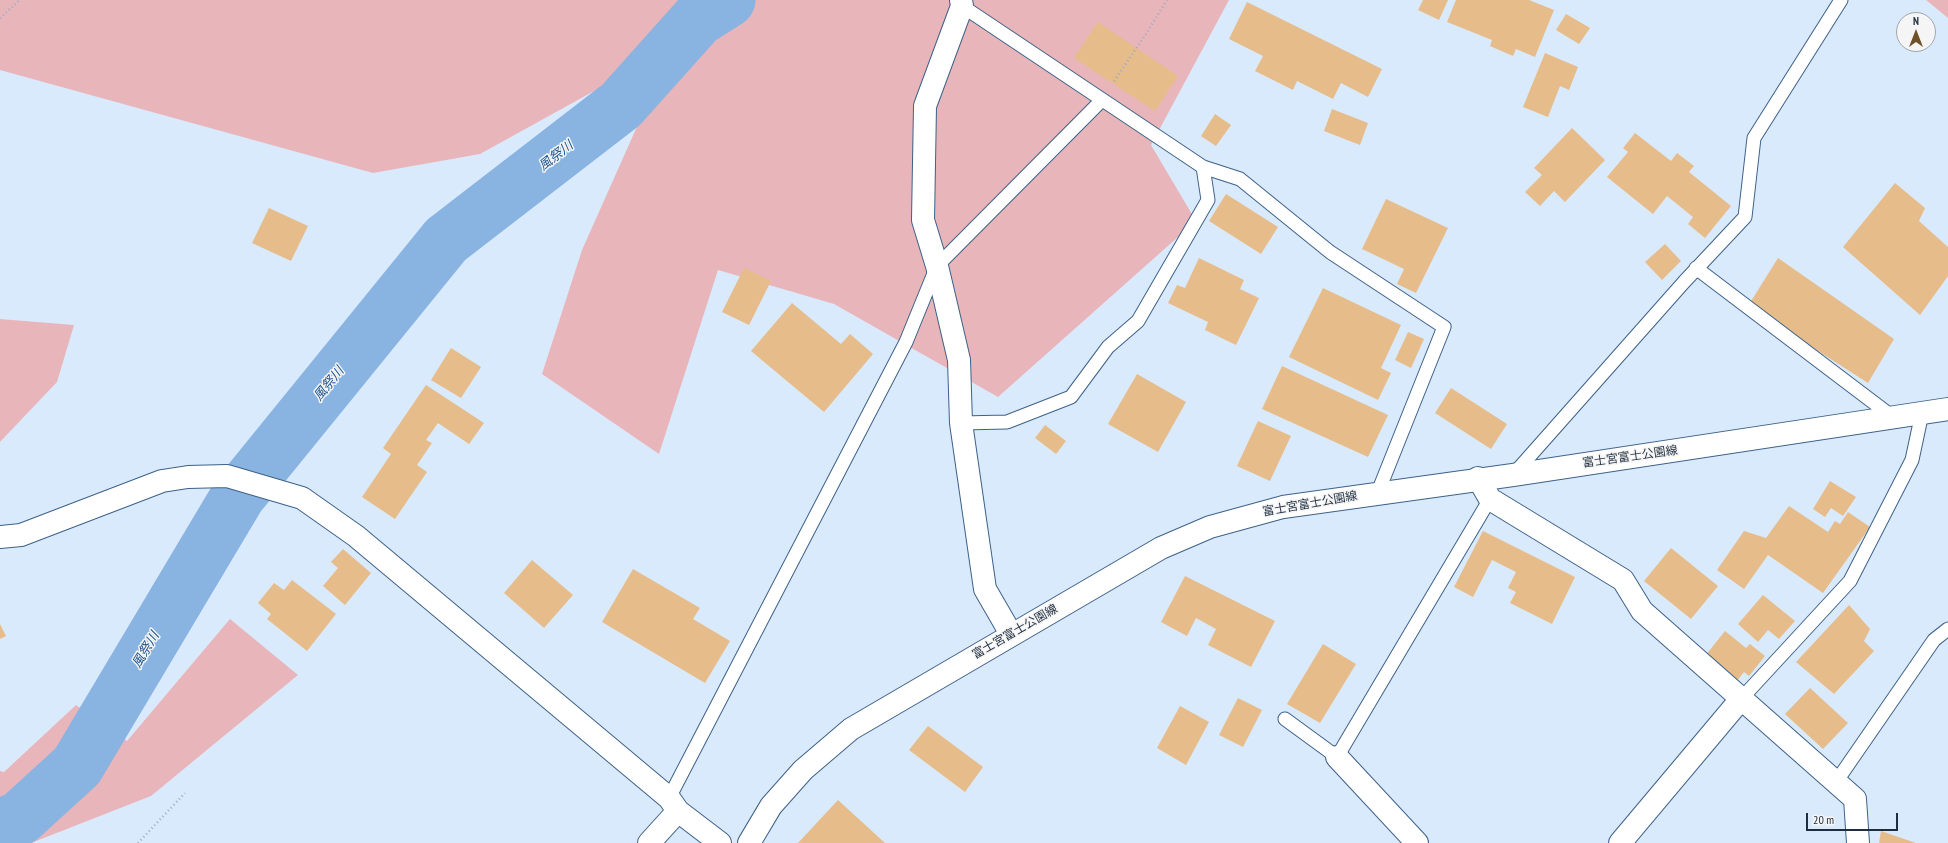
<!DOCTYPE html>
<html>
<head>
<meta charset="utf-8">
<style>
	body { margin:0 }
	#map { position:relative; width:1948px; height:843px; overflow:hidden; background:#daeafd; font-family:"PT Sans Narrow",sans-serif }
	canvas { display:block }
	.north { position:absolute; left:1896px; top:12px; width:40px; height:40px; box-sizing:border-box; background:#f5f5f5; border:1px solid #9fa5ac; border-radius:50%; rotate:0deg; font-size:11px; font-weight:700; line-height:16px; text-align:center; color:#1f2e3f }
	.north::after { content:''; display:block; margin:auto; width:14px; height:18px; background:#705026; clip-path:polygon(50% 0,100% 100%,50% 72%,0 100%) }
	.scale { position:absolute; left:1806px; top:813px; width:92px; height:18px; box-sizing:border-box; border:2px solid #1f2e3f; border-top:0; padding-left:5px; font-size:12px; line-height:14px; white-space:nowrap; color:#1f2e3f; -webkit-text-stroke:3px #f5f5f5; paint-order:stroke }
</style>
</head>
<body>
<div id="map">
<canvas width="1948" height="843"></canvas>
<div class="north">N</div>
<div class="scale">20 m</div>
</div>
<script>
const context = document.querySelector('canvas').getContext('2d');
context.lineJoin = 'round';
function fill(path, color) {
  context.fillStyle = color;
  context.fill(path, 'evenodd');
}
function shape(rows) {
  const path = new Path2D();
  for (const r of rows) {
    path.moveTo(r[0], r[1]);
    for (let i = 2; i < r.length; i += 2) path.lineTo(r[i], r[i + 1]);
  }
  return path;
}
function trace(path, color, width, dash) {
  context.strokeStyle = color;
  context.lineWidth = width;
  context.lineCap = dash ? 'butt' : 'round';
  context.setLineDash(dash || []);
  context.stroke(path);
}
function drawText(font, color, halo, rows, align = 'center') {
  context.font = font + ' "PT Sans Narrow","Noto Sans JP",sans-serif';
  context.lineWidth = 3;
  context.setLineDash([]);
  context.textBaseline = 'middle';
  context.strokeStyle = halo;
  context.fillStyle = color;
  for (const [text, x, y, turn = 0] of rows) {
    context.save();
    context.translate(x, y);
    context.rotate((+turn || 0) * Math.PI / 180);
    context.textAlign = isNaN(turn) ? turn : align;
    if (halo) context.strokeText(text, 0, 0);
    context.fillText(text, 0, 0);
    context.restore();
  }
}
fill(shape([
	[0,0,1229,0,1151,145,1196,221,998,397,834,304,718,270,659,454,542,374,582,250,672,48,480,154,373,173,0,70],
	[1926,0,1948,0,1948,18],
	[0,319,74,325,57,382,0,442],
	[230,619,298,675,151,796,31,843,0,843,0,771,4,772,76,705,127,741]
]), '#e8b6ba');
trace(shape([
	[0,827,20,818,77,766,238,496,446,240,621,105,698,19,728,0]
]), '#89b3e1', 55);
fill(shape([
	[1423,0,1448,0,1439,20,1418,10],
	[1456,0,1529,0,1554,10,1535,57,1516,49,1513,56,1490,46,1492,40,1447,22],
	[1247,2,1382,69,1368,97,1341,83,1333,99,1297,81,1293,90,1255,71,1263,56,1229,39],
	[1566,14,1590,28,1579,44,1556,30],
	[1098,22,1178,76,1155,111,1074,58],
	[1545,53,1578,67,1569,90,1560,86,1548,117,1523,107],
	[1332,109,1368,123,1360,145,1324,131],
	[1215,114,1231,125,1216,146,1201,136],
	[1572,128,1605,160,1565,202,1554,191,1540,206,1525,192,1542,175,1534,168],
	[1635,133,1671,161,1677,153,1694,166,1689,172,1731,206,1705,238,1688,224,1693,217,1667,196,1653,214,1607,177,1628,152,1623,148],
	[1895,183,1925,208,1919,221,1948,247,1948,276,1920,315,1843,247],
	[1226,194,1278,227,1261,254,1209,221],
	[1386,199,1448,228,1416,293,1397,284,1404,269,1362,249],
	[269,208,308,226,291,261,252,243],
	[1665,244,1681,261,1662,280,1645,262],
	[1199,258,1244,280,1240,289,1259,298,1236,345,1205,330,1208,322,1168,303,1177,285,1185,288],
	[1778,258,1894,339,1868,383,1748,306],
	[744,268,771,281,749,325,722,312],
	[1323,288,1401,325,1381,368,1391,373,1378,400,1289,357],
	[792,303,841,344,850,334,873,354,824,412,751,351],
	[1408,332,1424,339,1411,368,1395,360],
	[451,348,481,367,461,398,431,380],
	[1282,366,1388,415,1368,457,1262,409],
	[1137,374,1186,402,1158,452,1108,424],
	[426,385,484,423,469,444,438,423,426,440,432,443,417,465,427,472,395,519,362,497,391,454,383,448],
	[1451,388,1507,424,1491,449,1435,413],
	[1258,421,1291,436,1270,481,1237,466],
	[1045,425,1066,441,1056,454,1035,438],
	[1830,481,1856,497,1843,516,1831,508,1825,517,1813,509],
	[1789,506,1828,532,1835,521,1840,524,1848,512,1870,527,1823,593,1768,555,1744,589,1717,570,1744,531,1766,538],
	[1483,531,1575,577,1552,624,1510,603,1516,592,1508,588,1516,572,1492,560,1473,597,1454,587],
	[1671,548,1718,586,1691,619,1644,581],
	[343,549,371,573,345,605,323,586,338,568,331,562],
	[532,560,573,595,544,628,504,593],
	[633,569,700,608,693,619,730,641,705,683,602,622],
	[1185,576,1275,621,1251,667,1208,645,1216,629,1196,618,1187,636,1161,622],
	[292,580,336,614,307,651,267,619,271,614,258,603,274,583,284,590],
	[1763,595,1795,621,1779,639,1768,630,1758,642,1738,624],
	[1849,605,1870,629,1864,641,1874,651,1834,694,1796,662],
	[0,624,6,636,0,639],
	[1725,631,1746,648,1750,644,1765,656,1749,676,1744,672,1737,681,1705,656],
	[1323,644,1356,664,1320,723,1287,704],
	[1810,688,1848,723,1823,749,1785,714],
	[1238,698,1262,710,1243,747,1219,735],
	[1180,706,1209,722,1186,765,1157,748],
	[928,726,983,767,965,792,909,750],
	[838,800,885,843,798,843],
	[1881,831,1916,843,1879,843]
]), '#e6bc8a');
const service = shape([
	[962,6,1203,167,1240,179,1330,252,1444,327,1378,492],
	[1696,268,1894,418],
	[961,423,1007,422,1071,397,1108,347,1138,321,1208,200,1203,167],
	[1513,475,1684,282,1745,217,1754,138,1841,0],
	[1741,699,1850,581,1912,460,1922,413],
	[1285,719,1337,757,1490,499],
	[1836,782,1934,640,1948,629],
	[669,798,906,342,937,266,1102,100]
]);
const minor = shape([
	[961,0,962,6,925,106,923,220,937,266,959,360,961,423,985,589,1011,634],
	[1478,478,1490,499,1623,580,1642,611,1855,799,1858,843],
	[0,537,21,535,162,481,188,477,227,476,302,498,356,536,669,798,678,811,720,843],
	[1337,757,1417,843],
	[649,843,678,811],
	[1620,843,1741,699]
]);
const secondary = shape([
	[749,843,771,806,803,770,851,729,1161,548,1210,527,1283,507,1513,475,1948,409]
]);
trace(service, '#3d6188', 15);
trace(minor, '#3d6188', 24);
trace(secondary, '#3d6188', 24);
trace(shape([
	[0,18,20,0],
	[1114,81,1146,34,1167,0],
	[138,843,185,793]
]), '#9dadbf', 2.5, [1, 3]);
trace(service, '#fff', 13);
trace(minor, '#fff', 22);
trace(secondary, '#fff', 22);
drawText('12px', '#1f2e3f', '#f5f5f5', [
	["富士宮富士公園線",1630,457,-8],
	["富士宮富士公園線",1310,504,-10],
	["富士宮富士公園線",1015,632,-30]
]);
drawText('italic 13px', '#18528b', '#f5f5f5', [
	["風祭川",556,156,-38],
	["風祭川",329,384,-51],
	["風祭川",146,650,-59]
]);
</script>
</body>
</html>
